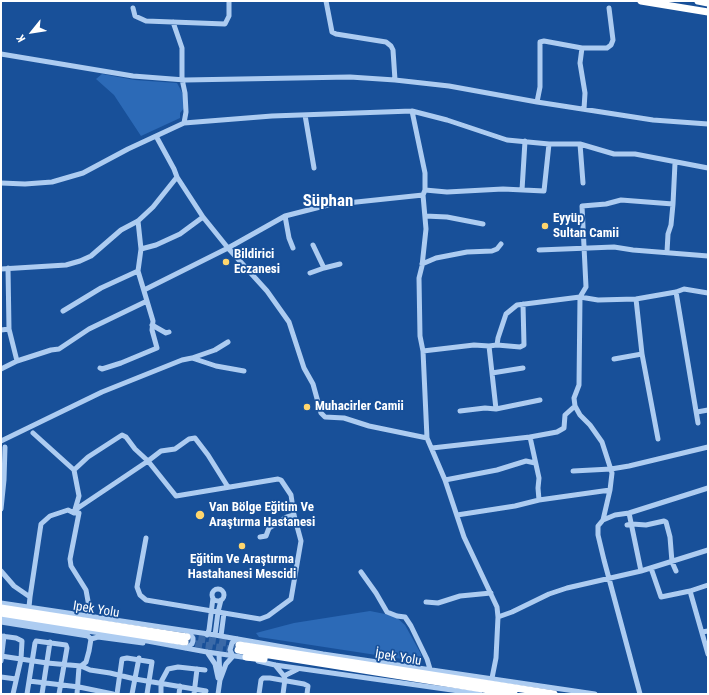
<!DOCTYPE html>
<html>
<head>
<meta charset="utf-8">
<style>
	body { margin:0 }
	#map { position:relative; width:709px; height:695px; overflow:hidden; background:#185099; font-family:"Roboto Condensed",sans-serif }
	canvas { display:block }
	.frame { position:absolute; inset:0; border:2px solid #fff; pointer-events:none }
	.north { position:absolute; left:12px; top:12px; width:40px; height:40px; -webkit-text-stroke:3px #185099; paint-order:stroke; rotate:240deg; font-size:11px; font-weight:700; line-height:16px; text-align:center; color:#fff }
	.north::after { content:''; display:block; margin:auto; width:14px; height:18px; background:#fff; clip-path:polygon(50% 0,100% 100%,50% 72%,0 100%) }
</style>
</head>
<body>
<div id="map">
<canvas width="709" height="695"></canvas>
<div class="frame"></div>
<div class="north">K</div>
</div>
<script>
const context = document.querySelector('canvas').getContext('2d');
context.lineJoin = 'round';
function fill(path, color) {
  context.fillStyle = color;
  context.fill(path, 'evenodd');
}
function shape(rows) {
  const path = new Path2D();
  for (const r of rows) {
    if (r.length === 3) {
      path.moveTo(r[0] + r[2], r[1]);
      path.arc(r[0], r[1], r[2], 0, 2 * Math.PI);
      continue;
    }
    path.moveTo(r[0], r[1]);
    for (let i = 2; i < r.length; i += 2) path.lineTo(r[i], r[i + 1]);
  }
  return path;
}
function trace(path, color, width, dash) {
  context.strokeStyle = color;
  context.lineWidth = width;
  context.lineCap = dash ? 'butt' : 'round';
  context.setLineDash(dash || []);
  context.stroke(path);
}
function drawText(font, color, halo, rows, align = 'center') {
  context.font = font + ' "Roboto Condensed",sans-serif';
  context.lineWidth = 3.5;
  context.setLineDash([]);
  context.textBaseline = 'middle';
  context.strokeStyle = halo;
  context.fillStyle = color;
  for (const [text, x, y, turn = 0] of rows) {
    context.save();
    context.translate(x, y);
    context.rotate((+turn || 0) * Math.PI / 180);
    context.textAlign = isNaN(turn) ? turn : align;
    if (halo) context.strokeText(text, 0, 0);
    context.fillText(text, 0, 0);
    context.restore();
  }
}
fill(shape([
	[102,74,135,80,177,83,183,94,185,107,180,113,180,118,141,136,114,95,96,79],
	[370,611,395,616,405,625,421,654,422,662,259,637,256,633,294,623]
]), '#2c6ab7');
trace(shape([
	[188,637,239,645],
	[185,642,236,650]
]), '#3b6aa8', 7, [7, 3.5]);
trace(shape([
	[326,1,332,32,336,34,386,42,391,46,393,50,395,80],
	[133,8,135,16,146,21,225,24,229,16,229,1],
	[173,22,182,48,182,79,185,93,186,112,184,123],
	[582,48,580,63,585,93,584,109],
	[1,54,133,76,185,80,350,77,395,80,449,86,537,102,653,120,708,124],
	[537,102,540,87,540,42,544,41,582,48,607,48,611,45,613,40,609,8],
	[412,111,425,173,425,190,423,195,426,229,422,266,419,278,420,336,423,351,427,438,445,480,464,537,497,607,498,617,496,658,492,678],
	[305,115,314,168],
	[580,144,583,183],
	[177,177,203,217,228,248,267,291,289,322,304,368,313,384,321,413,325,417,344,418,369,426,427,438],
	[1,183,25,184,52,182,83,173,128,149,184,123,272,116,412,111,447,120,507,140,549,144,580,144,614,154,635,154,708,168],
	[425,190,447,192,503,189,544,191,549,144],
	[522,190,525,141],
	[285,216,289,238,293,248],
	[425,216,447,217,483,224],
	[313,245,324,268],
	[141,249,156,245,180,234,203,217],
	[539,250,614,247,633,250,708,256],
	[667,252,668,234,671,225,673,204],
	[422,264,436,258,467,252,492,251,497,249,501,244],
	[8,268,9,329,17,361],
	[1,269,66,265,80,261,91,256,121,230,138,221,153,207,177,177,174,169,156,136],
	[310,273,324,268,340,264],
	[144,290,228,248,285,216,328,205,423,195],
	[676,292,698,423],
	[636,299,642,354,658,439],
	[63,311,101,288,138,271],
	[152,325,166,333,169,332],
	[1,330,9,329],
	[497,345,520,347,524,345,523,304],
	[423,351,474,345,489,346],
	[192,358,215,350,228,342],
	[614,359,642,354],
	[100,368,102,369,121,363,157,348,152,330,153,321,138,271,141,249,138,221],
	[1,369,17,361,51,350,59,349,89,329,147,301],
	[492,373,523,368],
	[496,409,489,346,497,345,498,338,506,314,517,305,580,297,598,300,636,299,676,292,684,289,708,293],
	[460,411,485,408,496,409,540,400],
	[697,412,708,410],
	[33,433,74,470,79,496,74,513,79,513,70,559,71,566,86,590,90,612,89,617],
	[530,437,539,478,538,488,539,500],
	[1,441,102,392,182,360,192,358,216,366,244,371],
	[432,448,530,437,557,432,564,428,565,415,575,406],
	[74,470,88,457,122,435,126,437,135,449,148,461,176,496,278,479,281,480,291,495,294,515,301,541,291,599,268,616,260,619,146,600,140,595,137,587,146,538],
	[573,471,611,469,629,466,708,447],
	[445,480,497,470,526,461,535,463],
	[1,509,4,480,5,447],
	[75,510,148,461,161,451,175,449,189,439,195,438,208,455,228,487],
	[629,513,641,571],
	[457,515,515,506,539,500,610,490],
	[603,520,615,515,629,513,708,488],
	[627,525,632,524,646,525,664,521,666,522,670,537,672,562,676,571],
	[260,537,266,536,269,528,287,517,294,515],
	[651,568,661,597,690,591,708,585],
	[1,571,14,586,30,597,29,607],
	[361,572,376,593,387,612,397,616,405,617,411,626,427,659,430,669],
	[218,595,6],
	[690,591,708,654],
	[30,597,41,524,50,516,68,510,74,513],
	[426,602,438,603,460,596,491,593],
	[1,603,215,635,323,654,595,694],
	[1,617,131,638,207,652,249,658],
	[498,617,512,612,549,594,567,588,641,571,708,550],
	[1,622,88,636,91,639],
	[702,632,708,631],
	[207,635,209,630,213,598],
	[215,635,218,612,221,600],
	[1,636,16,638,22,641,21,659,13,694],
	[221,636,224,613],
	[91,639,98,637,143,643],
	[186,648,192,644,193,641,193,638,188,632],
	[207,652,215,664,218,678],
	[1,656,47,663,81,666,86,662,89,651,91,639],
	[1,661,4,636],
	[258,661,275,665,480,694],
	[275,665,284,676,298,669],
	[81,666,90,670,110,673,135,679,206,691],
	[1,677,16,679],
	[220,680,226,664,233,656,230,650,232,643,237,639],
	[29,681,79,687,113,694],
	[27,694,35,643,36,641,66,645,67,648,59,694],
	[42,694,50,642],
	[77,694,79,667],
	[117,694,122,659,127,658,152,662,147,694],
	[132,694,139,658],
	[161,694,161,682,168,669,178,667,205,670],
	[179,694,180,686],
	[194,694,197,669],
	[218,694,220,680,219,654],
	[259,694,261,680,263,678,270,678,304,684,308,686,307,694],
	[283,694,285,679],
	[640,694,604,560,598,535,598,526,603,520,610,490,612,473,602,442,590,425,580,415,575,406,574,398,579,385,580,297,586,287,582,206,606,204,621,200,673,204,675,163]
]), '#adccf1', 5);
trace(shape([
	[641,1,708,12],
	[698,1,708,3],
	[1,608,187,637],
	[1,613,185,642],
	[239,645,554,694],
	[238,650,514,694],
	[246,657,264,659]
]), '#fff', 7);
for (const [x, y, r, color] of [
	[545,226,4,"#ffd66d"],
	[226,262,4,"#ffd66d"],
	[307,407,4,"#ffd66d"],
	[200,515,5,"#ffd66d"],
	[242,546,4,"#ffd66d"]
]) {
  const dot = new Path2D();
  dot.arc(x, y, r, 0, 2 * Math.PI);
  context.fillStyle = color;
  context.fill(dot);
  trace(dot, '#185099', 1.5);
}
drawText('bold 13px', '#fff', '#185099', [
	["Eyyüp",553,219],
	["Sultan Camii",553,234],
	["Bildirici",234,255],
	["Eczanesi",234,270],
	["Muhacirler Camii",315,407],
	["Van Bölge Eğitim Ve",209,508],
	["Araştırma Hastanesi",209,523],
	["Eğitim Ve Araştırma",242,560,"center"],
	["Hastahanesi Mescidi",242,575,"center"]
], 'left');
drawText('13px', '#fff', '#185099', [
	["Ipek Yolu",96,610,9],
	["İpek Yolu",398,658,9]
]);
drawText('bold 17px', '#fff', '#185099', [
	["Süphan",328,202]
]);
</script>
</body>
</html>
